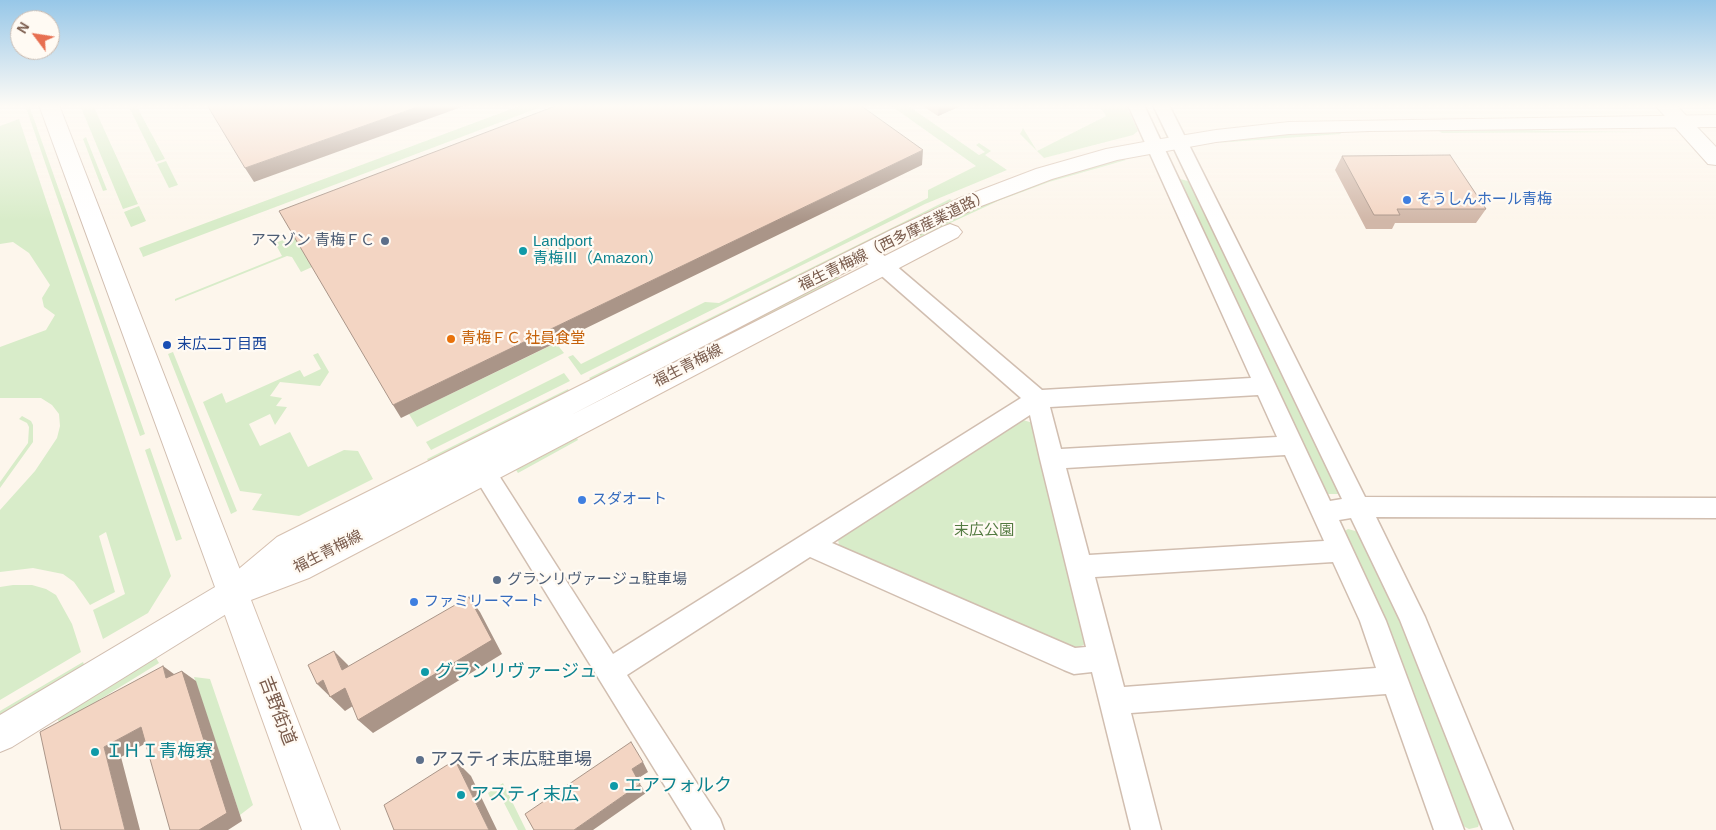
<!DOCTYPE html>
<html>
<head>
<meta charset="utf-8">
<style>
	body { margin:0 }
	#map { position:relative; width:1716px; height:830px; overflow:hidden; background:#fdf6ec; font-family:Helvetica,sans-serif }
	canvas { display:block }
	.north { position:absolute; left:10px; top:10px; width:50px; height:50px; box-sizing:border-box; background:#fffaf3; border:1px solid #cabbb1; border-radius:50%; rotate:301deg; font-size:14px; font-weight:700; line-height:20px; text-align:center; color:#7a5c4d }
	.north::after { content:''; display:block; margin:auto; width:18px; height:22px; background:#e76f51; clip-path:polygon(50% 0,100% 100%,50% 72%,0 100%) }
</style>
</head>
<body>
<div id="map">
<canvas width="1716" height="830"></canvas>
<div class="north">N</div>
</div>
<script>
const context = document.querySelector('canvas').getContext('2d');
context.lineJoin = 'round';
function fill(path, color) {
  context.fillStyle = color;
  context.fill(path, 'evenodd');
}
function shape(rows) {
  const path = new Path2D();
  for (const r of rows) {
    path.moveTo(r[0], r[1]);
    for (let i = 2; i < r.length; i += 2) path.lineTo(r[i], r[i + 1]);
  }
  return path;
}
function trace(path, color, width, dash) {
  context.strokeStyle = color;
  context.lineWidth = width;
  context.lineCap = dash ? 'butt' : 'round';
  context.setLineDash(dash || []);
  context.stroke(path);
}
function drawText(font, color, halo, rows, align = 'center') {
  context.font = font + ' Helvetica,"Noto Sans JP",sans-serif';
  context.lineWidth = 4.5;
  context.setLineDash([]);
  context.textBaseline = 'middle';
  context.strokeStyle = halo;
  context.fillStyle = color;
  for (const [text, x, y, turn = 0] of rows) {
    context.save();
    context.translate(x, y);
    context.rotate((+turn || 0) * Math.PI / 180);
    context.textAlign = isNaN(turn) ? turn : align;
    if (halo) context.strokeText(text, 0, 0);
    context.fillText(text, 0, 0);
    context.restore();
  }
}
fill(shape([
	[25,105,29,105,145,434,140,436],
	[80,105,93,105,138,204,123,209],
	[128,105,136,105,165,159,156,162],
	[522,105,546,105,143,257,142,254,139,248],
	[890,105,907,105,979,155,985,152,976,145,979,143,991,151,985,155,1007,170,925,204,581,375,568,357,573,355,581,364,705,302,719,303,928,198,928,190,976,166],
	[1099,105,1126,105,1138,131,1133,135,1044,158,1020,134,1023,128,1037,151,1106,116],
	[19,119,171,576,148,613,103,639,93,610,125,594,106,532,99,536,115,592,90,605,74,582,63,574,33,568,0,572,0,510,35,471,57,438,60,426,59,414,52,405,41,398,0,398,0,347,46,330,55,315,44,307,42,298,50,285,29,253,13,242,0,244,0,126],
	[1524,130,1558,131,1648,132,1442,133,1439,131],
	[1340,132,1341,134,1216,143,1279,135],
	[86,137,107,190,103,191,83,139],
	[1122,158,1126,160,1049,182,998,201,911,241,907,240,947,218,1045,179],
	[166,161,178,185,169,188,157,164],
	[1180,179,1192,182,1339,492,1338,494,1325,494,1177,181],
	[950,199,952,201,591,380,589,378],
	[139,206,146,221,131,227,124,212],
	[294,236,312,267,301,272,292,257,287,256,175,301,175,299,282,256,275,243],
	[837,276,841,279,704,346,704,345],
	[556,343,564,353,417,427,409,414],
	[173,352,237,511,231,514,168,354],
	[318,353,329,372,320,386,280,382,270,396,282,398,276,406,287,407,275,425,270,414,249,424,260,446,290,432,308,467,344,450,358,451,373,479,299,516,252,510,262,494,240,491,203,402,222,393,226,403,300,370,304,377,321,369,313,355],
	[564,373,570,381,431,450,426,442],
	[568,389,569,391,429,462,427,459],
	[22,416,31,421,33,425,33,442,0,488,0,482,28,443,29,427,27,423,19,419],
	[1023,420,1033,423,1086,644,1073,649,839,547,838,538],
	[577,438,578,440,518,473,516,470],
	[150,448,182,539,176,541,145,450],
	[1348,529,1359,532,1404,622,1481,817,1478,827,1469,829,1457,823,1342,533],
	[13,585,32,585,46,589,56,595,72,624,81,652,0,700,0,587],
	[156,658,159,663,60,724,57,718],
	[83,662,85,667,0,718,0,711],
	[194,677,210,679,253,805,240,815],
	[503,783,526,830,518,830,501,797,492,802,488,793]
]), '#d8ecc9');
const minor = shape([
	[1128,105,1144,105,1330,501,1342,499,1153,105,1169,105,1365,497,1716,498,1716,518,1376,517,1425,617,1513,830,1483,830,1400,620,1351,518,1339,520,1386,621,1464,830,1434,830,1386,694,1131,713,1161,830,1131,830,1092,672,1074,674,1064,670,810,557,627,675,720,819,724,830,692,830,466,463,462,456,466,449,474,447,482,449,613,654,1021,398,860,257,857,252,860,247,867,246,874,247,1042,390,1251,378,1128,105],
	[1258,395,1277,437,1061,449,1050,407,1258,395],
	[1030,415,1040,459,1086,647,1075,648,832,543,1030,415],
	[1285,455,1324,541,1089,555,1066,468,1285,455],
	[1333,562,1360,621,1376,668,1124,687,1095,577,1333,562]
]);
const tertiary = shape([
	[39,105,59,105,249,593,244,603,12,747,0,752,0,715,215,587,39,105],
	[1655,105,1676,105,1716,147,1716,165,1708,164,1655,105]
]);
const secondary = shape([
	[1716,115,1716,127,1369,131,1289,134,1216,142,1117,160,1052,179,976,208,909,239,571,415,942,227,950,224,958,227,962,232,958,237,309,578,251,600,340,830,302,830,217,593,222,583,277,537,893,229,960,198,1036,169,1106,149,1155,140,1216,130,1289,122,1716,115]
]);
trace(minor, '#d1beb0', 3);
trace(tertiary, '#d1beb0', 2);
trace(secondary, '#d6c0b0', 2);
fill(minor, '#fff');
fill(tertiary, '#fff');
fill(secondary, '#fff');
fill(shape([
	[921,105,963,105,938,116],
	[1342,156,1486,209,1476,223,1395,223,1392,229,1366,229,1335,170]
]), '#d1b7a8');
fill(shape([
	[423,105,467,105,254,182,245,168],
	[939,105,963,105,938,116],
	[923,150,922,165,401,418,393,405],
	[469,597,480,612,502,654,373,733,358,720],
	[334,651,348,665,356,684,342,670],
	[163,666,178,677,166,678],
	[182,671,196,681,242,821,228,830,199,830],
	[323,680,345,688,359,702,345,711,317,684],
	[141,727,157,737,121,757,140,830,125,830,104,747],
	[455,760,471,776,497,830,489,830],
	[643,762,648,772,637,779,632,769],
	[640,784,646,793,593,830,574,830]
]), '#aa9588');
const building = shape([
	[207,105,423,105,245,168,207,105],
	[558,105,860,105,923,150,393,405,279,211,558,105],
	[1450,155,1486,209,1397,209,1400,215,1374,215,1342,156,1450,155],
	[469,597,492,640,358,720,345,688,330,697,323,680,317,684,308,665,334,651,342,670,469,597],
	[163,666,166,678,182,671,227,813,199,830,170,830,141,727,104,747,125,830,61,830,40,732,163,666],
	[631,742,643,762,632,769,640,784,574,830,534,830,525,814,631,742],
	[455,760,489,830,394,830,384,805,455,760]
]);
fill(building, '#f3d5c3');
trace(building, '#aa9588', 1);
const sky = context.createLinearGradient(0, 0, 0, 221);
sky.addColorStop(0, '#97c7e8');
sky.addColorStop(0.48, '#fefbf6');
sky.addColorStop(1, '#fefbf600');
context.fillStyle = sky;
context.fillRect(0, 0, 1716, 221);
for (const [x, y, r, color] of [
	[1407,200,5,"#3f7fe0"],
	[385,241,5,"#5c6f8a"],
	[523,251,5,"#0f9aa8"],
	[451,339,5,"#e8710a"],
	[167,345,5,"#1a4fb4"],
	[582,500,5,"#3f7fe0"],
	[497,580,5,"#5c6f8a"],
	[414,602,5,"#3f7fe0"],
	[425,672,5,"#0f9aa8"],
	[95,752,5,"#0f9aa8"],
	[420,760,5,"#5c6f8a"],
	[614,786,5,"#0f9aa8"],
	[461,795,5,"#0f9aa8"]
]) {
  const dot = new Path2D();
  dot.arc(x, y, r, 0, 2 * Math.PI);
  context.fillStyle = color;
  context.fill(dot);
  trace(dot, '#fffaf3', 2);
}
drawText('15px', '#366cbe', '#fffaf3', [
	["そうしんホール青梅",1417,200],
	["スダオート",592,500],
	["ファミリーマート",424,602]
], 'left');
drawText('15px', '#4e5e75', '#fffaf3', [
	["アマゾン 青梅ＦＣ",375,241],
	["グランリヴァージュ駐車場",507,580,"left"]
], 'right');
drawText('15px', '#7a5c4d', '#fffaf3', [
	["福生青梅線（西多摩産業道路）",894,241,-26],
	["福生青梅線",688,366,-27],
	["福生青梅線",328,552,-27]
]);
drawText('15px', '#0d838f', '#fffaf3', [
	["Landport",533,242],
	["青梅Ⅲ（Amazon）",533,259]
], 'left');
drawText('15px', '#c56008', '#fffaf3', [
	["青梅ＦＣ 社員食堂",461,339]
], 'left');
drawText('15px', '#164399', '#fffaf3', [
	["末広二丁目西",177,345]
], 'left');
drawText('15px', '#537a41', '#fffaf3', [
	["末広公園",984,531]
]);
drawText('18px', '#0d838f', '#fffaf3', [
	["グランリヴァージュ",435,672],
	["ＩＨＩ青梅寮",105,752],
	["エアフォルク",624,786],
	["アスティ末広",471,795]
], 'left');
drawText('18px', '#7a5c4d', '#fffaf3', [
	["吉野街道",277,711,69]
]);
drawText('18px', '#4e5e75', '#fffaf3', [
	["アスティ末広駐車場",430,760]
], 'left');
</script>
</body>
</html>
